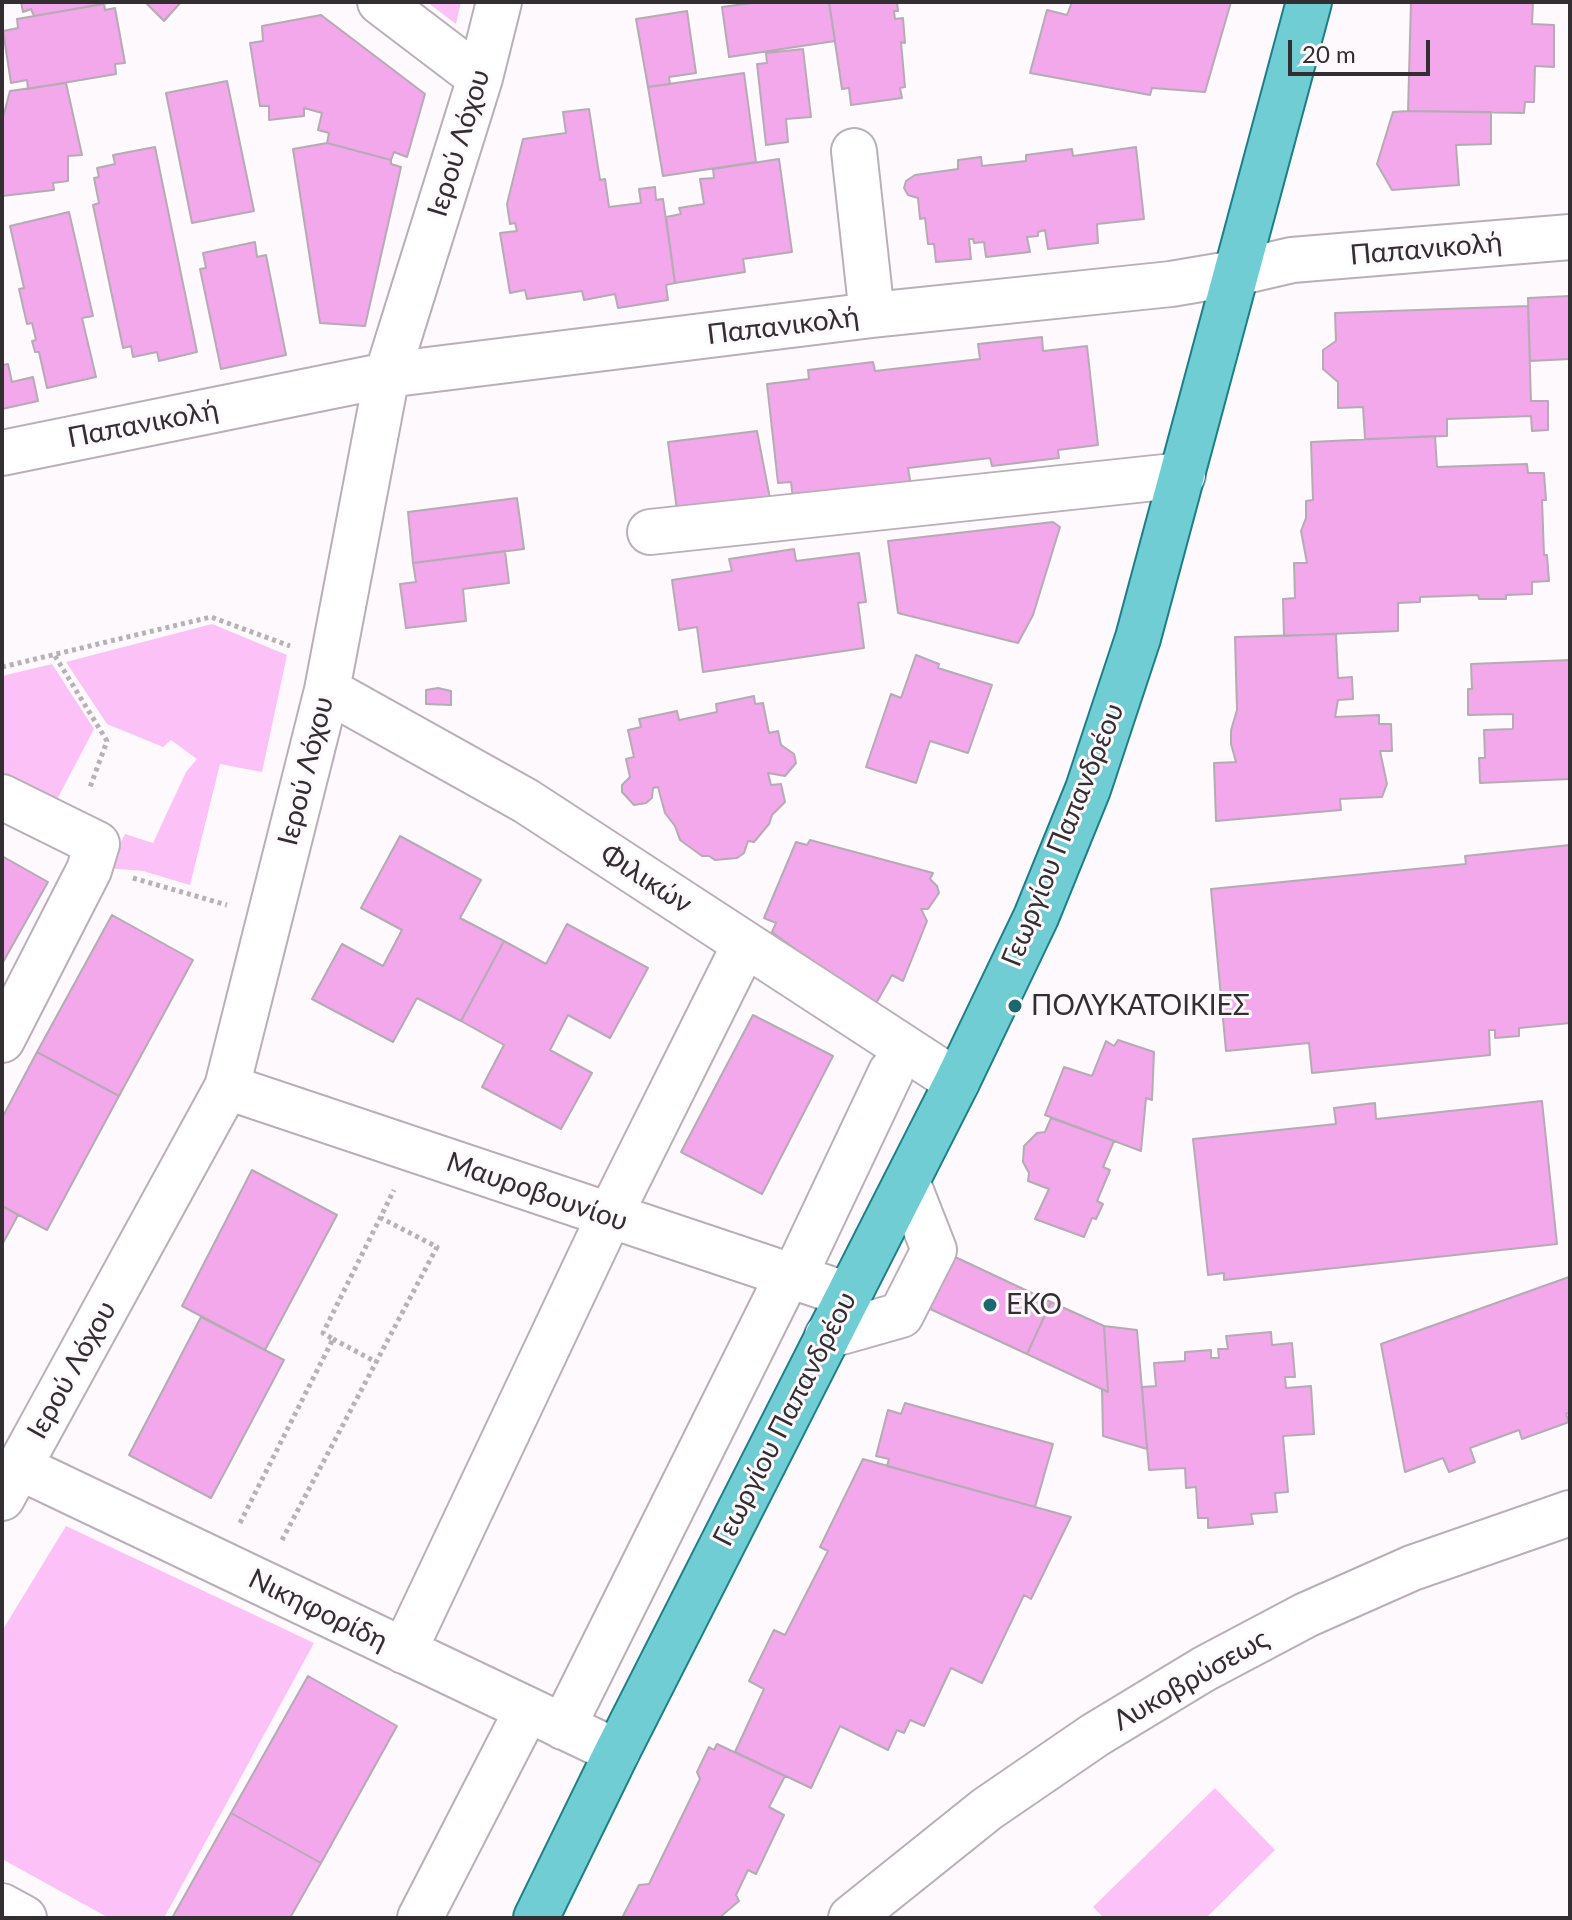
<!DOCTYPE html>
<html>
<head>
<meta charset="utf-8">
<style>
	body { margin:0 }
	#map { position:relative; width:1572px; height:1920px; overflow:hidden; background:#fef9fd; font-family:Lato,sans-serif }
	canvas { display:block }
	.frame { position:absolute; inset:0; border:4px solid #322e31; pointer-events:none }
	.scale { position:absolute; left:1288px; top:40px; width:142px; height:36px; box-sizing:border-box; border:4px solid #322e31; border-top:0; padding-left:10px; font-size:24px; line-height:28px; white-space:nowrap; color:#322e31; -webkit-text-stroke:6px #fef9fd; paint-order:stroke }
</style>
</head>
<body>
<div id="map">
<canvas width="1572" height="1920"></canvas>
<div class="frame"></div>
<div class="scale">20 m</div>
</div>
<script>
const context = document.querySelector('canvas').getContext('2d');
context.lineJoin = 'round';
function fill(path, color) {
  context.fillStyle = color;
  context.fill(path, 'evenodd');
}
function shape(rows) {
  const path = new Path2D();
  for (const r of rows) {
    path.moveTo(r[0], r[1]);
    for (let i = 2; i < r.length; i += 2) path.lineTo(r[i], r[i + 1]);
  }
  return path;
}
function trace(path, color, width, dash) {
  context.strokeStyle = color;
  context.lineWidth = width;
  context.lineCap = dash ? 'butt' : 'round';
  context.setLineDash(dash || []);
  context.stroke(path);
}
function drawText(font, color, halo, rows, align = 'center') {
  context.font = font + ' Lato,sans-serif';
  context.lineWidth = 6;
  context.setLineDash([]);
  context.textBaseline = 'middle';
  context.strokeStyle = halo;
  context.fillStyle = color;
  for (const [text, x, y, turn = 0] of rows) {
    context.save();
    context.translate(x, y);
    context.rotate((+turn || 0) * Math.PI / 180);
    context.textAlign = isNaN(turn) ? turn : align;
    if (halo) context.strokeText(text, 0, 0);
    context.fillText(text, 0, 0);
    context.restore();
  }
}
fill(shape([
	[427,2,461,2,456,24],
	[212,624,287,655,262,772,220,764,190,885,143,871,107,868,125,834,153,843,186,772,197,759,171,740,163,747,107,724,66,662],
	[52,664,94,729,53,807,2,783,2,676],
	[66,1526,314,1643,164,1918,109,1918,2,1859,2,1631],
	[1215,1788,1275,1850,1206,1918,1104,1918,1093,1907]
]), '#fcc1f6');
const building = shape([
	[21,2,114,2,34,16,31,9,23,12,21,2],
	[145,2,181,2,164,21,145,2],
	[759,2,829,2,835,41,729,57,722,7,759,2],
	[829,2,897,2,898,11,894,11,895,19,903,18,905,43,901,42,905,87,900,88,902,98,851,105,849,88,842,89,829,2],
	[1072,2,1231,2,1205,92,1152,88,1150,95,1030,73,1047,10,1067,15,1072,2],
	[1411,2,1533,2,1532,24,1554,25,1554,67,1535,66,1534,102,1525,102,1524,113,1408,111,1411,2],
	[104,4,105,10,115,8,125,63,115,64,116,74,28,89,27,80,11,83,3,31,18,28,17,19,104,4],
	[687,11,696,73,669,77,670,84,648,87,636,19,687,11],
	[321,15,425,94,407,157,394,152,391,160,327,143,329,133,318,130,322,113,304,108,304,116,269,120,269,106,260,106,250,43,263,41,262,26,321,15],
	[803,49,811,117,786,119,788,142,766,145,757,64,767,63,766,53,803,49],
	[744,73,756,162,663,176,648,87,744,73],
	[227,81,254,211,192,223,166,93,227,81],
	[66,83,82,155,68,156,68,181,53,183,54,190,2,196,2,121,10,91,66,83],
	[589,109,600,180,605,179,609,207,641,203,639,189,655,187,656,200,663,199,675,283,666,285,668,300,618,308,615,294,584,300,582,291,527,299,525,290,510,293,500,233,517,231,515,223,510,224,507,204,523,139,566,133,563,112,589,109],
	[1408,111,1491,112,1491,144,1456,145,1459,185,1392,190,1377,164,1393,112,1408,111],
	[327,143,391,160,391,164,401,167,365,326,320,323,293,149,327,143],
	[155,147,197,352,159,361,157,352,133,357,131,346,123,348,93,205,99,203,94,178,99,177,97,168,115,164,113,155,155,147],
	[1136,147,1144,219,1097,224,1098,243,1048,249,1045,230,1038,232,1038,236,1027,237,1030,252,986,257,984,242,974,243,973,239,969,239,971,259,936,262,934,244,928,244,925,218,920,219,918,198,908,195,904,188,906,181,915,175,958,169,958,160,981,157,982,166,1026,161,1026,155,1072,149,1073,156,1136,147],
	[779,159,792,252,743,259,745,272,675,283,666,217,681,214,679,208,704,204,700,179,714,178,713,169,779,159],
	[69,212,93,316,82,318,96,377,47,388,39,352,35,352,32,341,36,340,32,323,27,324,19,289,24,288,10,226,69,212],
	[255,242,257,257,266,255,286,355,221,369,200,269,206,268,203,253,255,242],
	[1570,296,1570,359,1530,361,1528,298,1570,296],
	[1528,306,1531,401,1548,401,1548,430,1532,431,1531,416,1447,419,1447,436,1365,439,1363,407,1338,408,1338,382,1323,369,1323,350,1336,341,1335,313,1528,306],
	[1042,337,1043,351,1087,346,1098,445,1058,450,1059,458,992,466,990,458,908,468,911,485,793,499,791,482,778,483,767,384,809,379,808,370,873,362,875,371,980,359,978,344,1042,337],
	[2,359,3,365,8,364,12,382,33,377,38,401,2,409,2,359],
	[757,431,771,504,678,518,668,442,757,431],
	[1435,436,1437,467,1527,464,1528,473,1544,473,1546,500,1542,500,1544,555,1547,555,1549,581,1532,582,1532,594,1506,595,1506,599,1479,599,1478,595,1420,597,1420,602,1398,603,1398,631,1284,636,1283,599,1295,598,1294,563,1307,563,1301,531,1306,518,1306,501,1313,500,1311,442,1435,436],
	[517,498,524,549,413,563,408,512,517,498],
	[1053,522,1060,527,1033,615,1018,643,898,613,888,541,1053,522],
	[794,549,796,561,859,553,866,602,858,603,864,648,703,672,697,627,679,630,672,580,732,571,729,559,794,549],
	[505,551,509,583,463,589,466,621,406,628,400,584,416,582,413,563,505,551],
	[1336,634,1338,678,1352,677,1353,699,1338,700,1335,717,1379,715,1379,724,1391,724,1392,751,1380,751,1387,784,1382,797,1340,799,1341,810,1216,821,1214,763,1236,762,1231,744,1231,730,1237,710,1235,637,1336,634],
	[916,655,939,664,938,668,992,685,968,753,930,741,916,783,866,767,891,694,901,698,916,655],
	[1570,660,1570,779,1480,783,1479,758,1485,758,1484,730,1513,729,1513,714,1468,715,1468,689,1472,689,1471,664,1570,660],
	[438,688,451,691,451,705,426,704,426,690,438,688],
	[754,696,755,704,763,703,769,733,778,731,781,745,794,754,796,763,785,776,768,773,771,785,781,784,785,802,772,815,769,824,754,842,748,841,744,853,737,858,715,860,709,856,702,856,680,840,675,826,665,813,658,787,653,788,652,798,646,803,634,805,622,792,622,785,630,777,626,759,634,757,628,730,641,727,639,719,677,711,679,720,717,712,716,704,754,696],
	[400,836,481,880,460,918,504,941,461,1021,417,998,393,1042,312,999,342,944,383,966,402,930,361,908,400,836],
	[810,840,933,873,930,879,937,886,939,893,928,909,921,909,927,921,903,981,892,975,874,1007,772,932,776,923,764,918,796,842,807,845,810,840],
	[1570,845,1570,1023,1519,1028,1519,1036,1495,1038,1495,1030,1489,1030,1490,1055,1312,1073,1309,1043,1226,1051,1211,889,1466,864,1465,856,1570,845],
	[2,856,48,882,2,964,2,856],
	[112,915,193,960,119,1096,37,1052,112,915],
	[567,924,648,968,610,1038,568,1015,550,1050,592,1073,561,1129,482,1087,504,1045,461,1021,504,941,546,964,567,924],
	[753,1015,833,1056,762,1194,681,1152,753,1015],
	[1118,1040,1154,1052,1152,1100,1146,1098,1141,1151,1045,1115,1064,1067,1092,1076,1106,1041,1114,1046,1118,1040],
	[37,1052,119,1096,47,1230,2,1206,2,1118,37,1052],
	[1542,1101,1557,1244,1224,1280,1224,1273,1208,1275,1193,1139,1336,1124,1334,1108,1375,1103,1376,1119,1542,1101],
	[1051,1118,1114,1141,1103,1167,1110,1170,1097,1201,1103,1204,1096,1219,1092,1218,1084,1237,1035,1219,1049,1189,1028,1181,1029,1173,1023,1162,1024,1146,1037,1133,1045,1132,1051,1118],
	[252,1170,337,1215,265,1350,182,1306,252,1170],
	[2,1206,18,1215,2,1245,2,1206],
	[953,1256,1051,1302,1027,1354,928,1308,953,1256],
	[1569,1277,1570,1412,1566,1414,1569,1422,1522,1439,1519,1430,1470,1448,1475,1462,1449,1472,1443,1458,1405,1472,1381,1344,1569,1277],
	[1051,1302,1104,1326,1108,1392,1027,1354,1051,1302],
	[201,1317,284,1360,211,1498,129,1455,201,1317],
	[1104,1326,1137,1330,1147,1449,1103,1436,1102,1389,1108,1392,1104,1326],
	[1271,1332,1272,1345,1292,1343,1295,1377,1285,1377,1286,1388,1311,1386,1314,1434,1283,1436,1288,1492,1275,1493,1277,1512,1251,1514,1253,1524,1208,1528,1208,1518,1198,1518,1196,1487,1186,1488,1185,1468,1149,1470,1142,1387,1156,1386,1154,1363,1185,1361,1185,1352,1211,1350,1211,1358,1219,1358,1218,1349,1228,1349,1226,1336,1271,1332],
	[905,1403,1053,1444,1035,1507,887,1466,889,1459,876,1456,888,1410,901,1414,905,1403],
	[863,1459,1071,1517,1031,1599,1024,1595,982,1683,951,1668,924,1726,910,1720,904,1733,897,1730,888,1750,840,1726,811,1788,735,1752,764,1689,749,1681,774,1630,785,1635,828,1551,820,1547,863,1459],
	[308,1676,397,1726,321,1863,231,1813,308,1676],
	[717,1744,785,1776,769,1807,784,1815,756,1874,748,1870,736,1895,739,1901,719,1918,622,1918,639,1885,649,1884,700,1779,697,1772,709,1747,714,1750,717,1744],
	[231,1813,321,1863,290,1918,172,1918,231,1813]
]);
fill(building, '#f2a8eb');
trace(building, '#b5abb4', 2);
const minor = shape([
	[380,2,480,78],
	[854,151,872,315],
	[2,453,387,375,872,315,1171,284,1236,273,1292,260,1570,237],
	[650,532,1183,475],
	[327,690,526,801,957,1082],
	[2,797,97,844,89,870,2,1040],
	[227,1087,848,1295],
	[794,1277,891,1072],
	[827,1336,901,1315,934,1250,907,1181],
	[19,1467,617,1752],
	[2,1498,227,1087,327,690,387,375,480,78,499,2],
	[404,1651,609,1217,745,944],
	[563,1727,788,1275],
	[2,1906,24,1918],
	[420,1918,527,1710],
	[851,1918,987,1809,1095,1735,1204,1669,1306,1615,1412,1568,1570,1513]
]);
const major = shape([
	[536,1918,617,1752,957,1082,1036,917,1088,789,1138,638,1309,2]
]);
trace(minor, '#baafb8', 48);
trace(major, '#1c7f88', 48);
trace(shape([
	[55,656,107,741,89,790],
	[2,667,211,617,290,646],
	[133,878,227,905],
	[333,1339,376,1362],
	[240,1523,333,1339,323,1333,394,1190],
	[282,1540,437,1247,381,1218]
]), '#b7b2b6', 5, [4, 4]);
trace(minor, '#fff', 44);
trace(major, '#70cdd4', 44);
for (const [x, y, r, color] of [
	[1015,1006,8,"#1b686e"],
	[990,1305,8,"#1b686e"]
]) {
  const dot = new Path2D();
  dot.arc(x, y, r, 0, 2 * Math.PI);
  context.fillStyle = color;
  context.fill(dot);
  trace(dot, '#fef9fd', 3);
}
drawText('28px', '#322e31', '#fef9fd', [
	["Ιερού Λόχου",459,143,-73],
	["Παπανικολή",1426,249,-5],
	["Παπανικολή",783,326,-7],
	["Παπανικολή",143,424,-11],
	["Ιερού Λόχου",306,771,-76],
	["Γεωργίου Παπανδρέου",1063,835,-68],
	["Φιλικών",646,879,33],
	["Μαυροβουνίου",537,1192,19],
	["Ιερού Λόχου",72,1370,-61],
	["Γεωργίου Παπανδρέου",785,1419,-63],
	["Νικηφορίδη",318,1610,26],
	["Λυκοβρύσεως",1191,1680,-30]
]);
drawText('28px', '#322e31', '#fef9fd', [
	["ΠΟΛΥΚΑΤΟΙΚΙΕΣ",1031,1006],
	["EKO",1006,1305]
], 'left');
</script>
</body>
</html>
